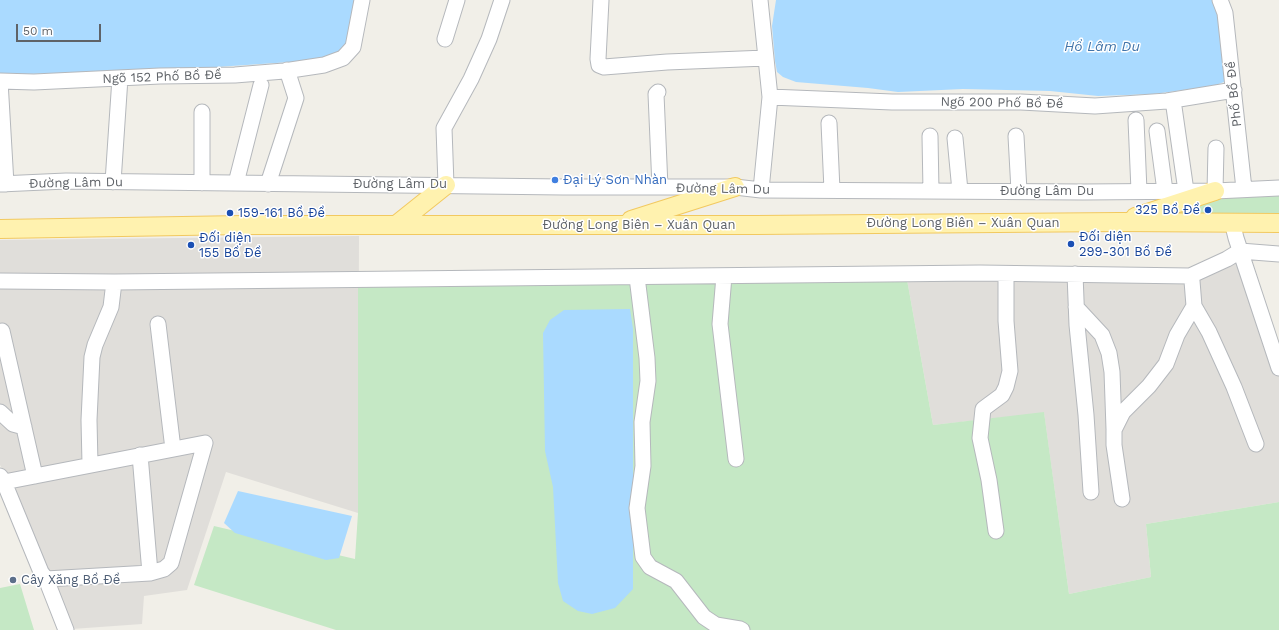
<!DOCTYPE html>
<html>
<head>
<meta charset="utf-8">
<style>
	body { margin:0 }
	#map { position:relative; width:1279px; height:630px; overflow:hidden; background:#f1efe8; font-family:"Work Sans",sans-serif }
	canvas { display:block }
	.scale { position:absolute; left:16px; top:24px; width:85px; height:18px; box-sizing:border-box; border:2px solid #5f6368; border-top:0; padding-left:5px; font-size:12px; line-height:14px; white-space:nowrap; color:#5f6368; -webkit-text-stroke:3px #fff; paint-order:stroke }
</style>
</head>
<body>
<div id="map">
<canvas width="1279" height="630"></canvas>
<div class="scale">50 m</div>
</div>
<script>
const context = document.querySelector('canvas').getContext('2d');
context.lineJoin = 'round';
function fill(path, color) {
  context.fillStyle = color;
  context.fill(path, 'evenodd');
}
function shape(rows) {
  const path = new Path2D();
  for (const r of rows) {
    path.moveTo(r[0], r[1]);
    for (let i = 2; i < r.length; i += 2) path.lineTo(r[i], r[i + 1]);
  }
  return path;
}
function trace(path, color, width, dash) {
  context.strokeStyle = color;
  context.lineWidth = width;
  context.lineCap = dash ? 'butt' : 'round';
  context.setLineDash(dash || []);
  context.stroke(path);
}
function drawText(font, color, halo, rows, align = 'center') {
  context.font = font + ' "Work Sans",sans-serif';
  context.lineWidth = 3;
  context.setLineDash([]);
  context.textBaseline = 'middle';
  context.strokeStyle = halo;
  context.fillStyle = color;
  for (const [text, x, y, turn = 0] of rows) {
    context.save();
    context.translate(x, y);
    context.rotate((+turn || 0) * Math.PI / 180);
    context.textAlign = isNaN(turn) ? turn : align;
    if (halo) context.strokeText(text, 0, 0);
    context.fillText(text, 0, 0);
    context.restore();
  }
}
fill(shape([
	[359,236,358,513,226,472,187,590,144,596,142,624,72,629,50,574,7,477,0,465,0,240],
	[1240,251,1279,368,1279,502,1146,524,1151,577,1069,594,1044,413,933,425,906,274,1192,281]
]), '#e0deda');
fill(shape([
	[1279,196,1279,214,1179,213,1220,197],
	[906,274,933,425,1044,412,1069,594,1151,577,1146,524,1279,502,1279,630,336,630,194,585,214,526,355,559,358,513,358,279],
	[20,584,34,630,0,630,0,588]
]), '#c5e8c5');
fill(shape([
	[0,0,362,0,356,37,334,59,144,72,21,74,0,73],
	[776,0,1216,0,1229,75,1224,82,1213,86,1154,94,1098,96,1050,91,963,89,898,92,868,88,796,82,783,77,777,72,775,61,772,26],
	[630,309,633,329,633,589,615,608,592,614,578,611,563,601,558,583,553,487,545,451,543,333,550,320,564,310],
	[238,491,352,516,339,558,326,560,235,533,224,523]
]), '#aadaff');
const minor = shape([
	[601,0,598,59,599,65,604,67,667,62,766,58],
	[760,0,770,97,761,190],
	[1220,0,1225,13,1244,189],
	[445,39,457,0],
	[0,81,34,82,160,76,235,75,284,71,324,65,343,58,353,47,362,0],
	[0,81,6,184],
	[658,92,656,94,660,187],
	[770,97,892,102,1021,102,1095,106,1167,101,1234,90],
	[1173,100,1186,191],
	[1136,120,1139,191],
	[829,123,832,190],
	[1157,131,1165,191],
	[930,136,931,191],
	[1016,136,1019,191],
	[955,138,960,191],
	[113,182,120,78],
	[202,183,202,112],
	[236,183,261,85],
	[0,184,66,181,563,187,735,187,761,190,1083,192,1215,191,1279,188],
	[268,184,296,98,287,70],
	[446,185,444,128,471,79,489,39,502,0],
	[1215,191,1216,148],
	[1232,222,1236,238,1279,368],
	[1075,274,1077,325,1086,415,1091,492],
	[724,276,720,324,736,459],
	[1190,276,1192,281,1194,306,1209,332,1234,387,1256,444],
	[637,277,647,358,648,381,642,422,643,466,637,508,643,557,650,567,676,581,704,617,716,625,740,629,742,630],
	[0,281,114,282,980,273,1190,276,1227,259,1240,251,1279,254],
	[1076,307,1102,335,1109,353,1112,372,1114,429],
	[158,324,173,449],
	[2,331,35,476],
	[0,412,13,424,24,427],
	[140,455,150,573],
	[90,464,89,420,92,357,95,345,111,307,114,282],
	[0,476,4,482,41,572,46,579,66,630],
	[4,482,205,443,171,563,164,569,150,573,46,579],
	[1122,499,1114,445,1114,430,1123,412,1149,386,1166,364,1177,335,1194,306],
	[996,531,989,480,980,438,983,409,1002,395,1006,387,1010,371,1006,321,1006,274]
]);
const major = shape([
	[1135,217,1215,191],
	[631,220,735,187],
	[396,225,446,185],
	[0,229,243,225,756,225,1119,222,1279,223]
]);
trace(minor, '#b5b8bc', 17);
trace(major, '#f2c960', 20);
trace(minor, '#fff', 15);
trace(major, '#fff2af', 18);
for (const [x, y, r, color] of [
	[555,180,4,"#3f7fe0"],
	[1208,210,4,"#1a4fb4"],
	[230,213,4,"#1a4fb4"],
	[1071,244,4,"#1a4fb4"],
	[191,245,4,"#1a4fb4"],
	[13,580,4,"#5c6f8a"]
]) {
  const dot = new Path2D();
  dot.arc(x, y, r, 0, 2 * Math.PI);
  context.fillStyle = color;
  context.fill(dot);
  trace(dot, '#fff', 1.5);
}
drawText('13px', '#5f6368', '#fff', [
	["Ngõ 152 Phố Bồ Đề",162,77,-2],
	["Phố Bồ Đề",1234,94,-96],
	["Ngõ 200 Phố Bồ Đề",1002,103,1],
	["Đường Lâm Du",76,183,-1],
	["Đường Lâm Du",400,184],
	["Đường Lâm Du",723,189,1],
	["Đường Lâm Du",1047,191],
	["Đường Long Biên – Xuân Quan",963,223],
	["Đường Long Biên – Xuân Quan",639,225]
]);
drawText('13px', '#366cbe', '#fff', [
	["Đại Lý Sơn Nhàn",563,180]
], 'left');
drawText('13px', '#164399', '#fff', [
	["325 Bồ Đề",1200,210,"right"],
	["159-161 Bồ Đề",238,213],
	["Đối diện",1079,237],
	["299-301 Bồ Đề",1079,252],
	["Đối diện",199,238],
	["155 Bồ Đề",199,253]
], 'left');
drawText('13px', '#4e5e75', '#fff', [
	["Cây Xăng Bồ Đề",21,580]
], 'left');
drawText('italic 14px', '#4174aa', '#fff', [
	["Hồ Lâm Du",1102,47]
]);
</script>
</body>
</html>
